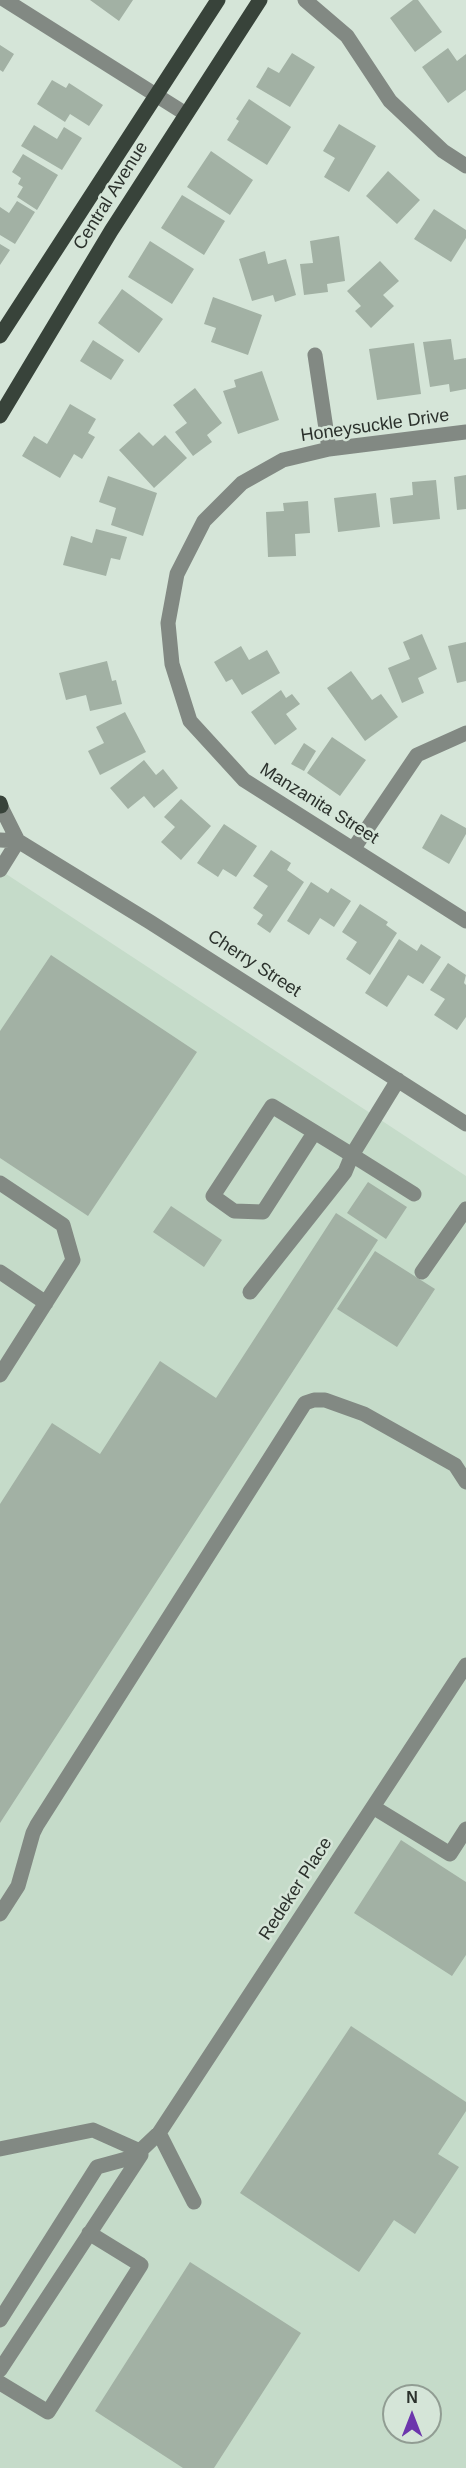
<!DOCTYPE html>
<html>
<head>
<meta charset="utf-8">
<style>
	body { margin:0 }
	#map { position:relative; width:466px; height:2468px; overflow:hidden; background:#d5e5d8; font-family:Arial,sans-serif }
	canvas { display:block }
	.north { position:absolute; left:382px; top:2384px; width:60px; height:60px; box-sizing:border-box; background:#d5e5d8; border:2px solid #919d93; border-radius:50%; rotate:0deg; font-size:16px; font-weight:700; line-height:24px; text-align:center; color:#2b312c }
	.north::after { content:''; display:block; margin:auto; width:21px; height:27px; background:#6c36ac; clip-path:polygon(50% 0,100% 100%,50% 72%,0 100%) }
</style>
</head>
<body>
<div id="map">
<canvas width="466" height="2468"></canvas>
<div class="north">N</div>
</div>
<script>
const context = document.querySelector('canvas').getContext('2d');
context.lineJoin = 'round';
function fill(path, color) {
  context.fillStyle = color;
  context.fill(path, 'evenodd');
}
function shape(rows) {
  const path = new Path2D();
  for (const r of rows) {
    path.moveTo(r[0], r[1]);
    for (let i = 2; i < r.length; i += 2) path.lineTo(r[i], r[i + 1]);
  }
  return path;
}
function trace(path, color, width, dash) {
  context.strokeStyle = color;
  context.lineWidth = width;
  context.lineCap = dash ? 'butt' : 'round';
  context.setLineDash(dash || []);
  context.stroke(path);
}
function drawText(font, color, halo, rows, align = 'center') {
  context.font = font + ' Arial,sans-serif';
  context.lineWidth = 5;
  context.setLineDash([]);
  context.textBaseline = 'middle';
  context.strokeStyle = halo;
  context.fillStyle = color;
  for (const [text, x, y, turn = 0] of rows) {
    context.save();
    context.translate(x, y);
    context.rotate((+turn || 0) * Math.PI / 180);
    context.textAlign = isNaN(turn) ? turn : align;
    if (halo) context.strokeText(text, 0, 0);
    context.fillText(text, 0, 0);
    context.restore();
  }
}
fill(shape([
	[0,870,466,1176,466,2468,0,2468],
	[394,2396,430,2396,430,2432,394,2432]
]), '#c5dbc9');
fill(shape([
	[90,0,133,0,119,21],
	[413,0,418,0,442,32,415,52,390,18],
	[0,45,14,54,3,72,0,70],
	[448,48,457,61,466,54,466,90,448,103,422,67],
	[292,53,315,67,290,107,256,87,268,67,279,73],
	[52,80,66,88,69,83,103,105,89,126,70,114,65,122,37,104],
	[249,99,291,127,267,165,227,140,239,121,236,119],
	[339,124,376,146,349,192,324,177,335,158,323,151],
	[34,125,57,139,64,127,82,138,62,170,21,146],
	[211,151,253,180,230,215,187,187],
	[23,154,58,175,37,210,17,197,23,187,18,184,21,178,12,172],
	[388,171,420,200,397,224,366,196],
	[182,195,225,221,204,255,161,228],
	[17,201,35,212,15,244,0,235,0,207,9,213],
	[434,209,466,230,466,238,451,262,414,239],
	[339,236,345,281,327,284,328,292,304,295,300,264,313,263,310,241],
	[150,241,194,269,172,304,128,277],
	[0,244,10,250,0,265],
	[265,251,268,264,286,259,296,295,275,302,273,295,252,301,239,259],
	[380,261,399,281,383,295,394,306,371,328,355,311,361,306,347,291],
	[122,289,163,319,139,353,98,323],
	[213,297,262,315,248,355,211,342,216,328,204,324],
	[451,339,454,360,466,358,466,389,450,392,449,384,430,387,423,342],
	[93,340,124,360,111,380,80,361],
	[414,343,421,394,377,400,369,349],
	[262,371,279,420,238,434,223,391,236,387,234,380],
	[195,388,222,423,207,435,212,442,193,456,175,432,187,423,173,405],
	[70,404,96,419,88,433,95,437,82,459,74,454,60,478,22,456,34,436,47,444],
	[139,432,153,446,165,435,187,458,154,488,119,450],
	[466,475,466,509,457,510,454,477],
	[108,476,157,493,143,536,111,525,116,508,99,502],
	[436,480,440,519,393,524,390,498,413,495,412,482],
	[376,493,380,527,338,532,334,498],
	[308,501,310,533,295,534,296,556,268,557,266,512,284,511,283,503],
	[96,529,127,537,120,560,111,558,106,576,63,565,71,536,92,543],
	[422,634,437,669,418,678,424,693,402,703,388,668,410,659,403,642],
	[466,642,466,681,457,683,448,646],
	[241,646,249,660,267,650,280,673,242,695,232,679,226,682,214,662],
	[107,661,112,681,116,680,122,704,90,711,86,695,66,700,59,673],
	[351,671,372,700,381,694,398,717,365,741,327,688],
	[281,690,286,698,292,694,300,704,286,714,297,729,275,745,251,712],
	[125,712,146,752,100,775,88,751,104,743,96,727],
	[332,737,366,760,340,796,307,773],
	[304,743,316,751,304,771,291,764],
	[144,760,156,775,163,769,178,788,154,808,144,796,128,809,110,788],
	[181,799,211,826,181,860,161,842,175,827,164,817],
	[441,814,466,828,466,834,449,864,422,848],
	[224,824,257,846,236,877,223,869,218,877,197,863],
	[271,850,291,863,287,870,304,882,270,933,257,924,263,915,253,908,268,886,253,876],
	[311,882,328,893,331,888,351,901,334,927,320,918,309,935,287,921],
	[360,904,388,922,386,925,397,933,370,975,346,959,357,942,342,932],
	[399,939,417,951,421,944,441,957,423,984,408,975,387,1007,365,993],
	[51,955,197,1052,88,1216,0,1158,0,1031],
	[448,963,466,975,464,983,466,985,466,1017,457,1030,434,1015,445,999,430,990],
	[368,1182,407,1207,386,1239,347,1213],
	[171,1206,222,1240,204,1267,153,1232],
	[336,1213,378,1240,0,1823,0,1504,52,1423,100,1454,160,1361,216,1398],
	[375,1251,435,1289,397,1347,337,1309],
	[401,1840,466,1882,466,1955,452,1976,354,1913],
	[351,2026,466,2102,466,2111,438,2154,459,2167,415,2234,394,2220,359,2272,240,2193],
	[190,2262,301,2333,214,2468,183,2468,95,2411]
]), '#a2b1a4');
trace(shape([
	[5,0,186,114],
	[305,0,347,36,390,101,443,151,466,166],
	[315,355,329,449],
	[466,432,329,449,283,460,242,483,204,521,177,574,168,623,172,664,190,721,244,780,466,921],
	[0,805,18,841],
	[0,840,18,841,150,922,466,1124],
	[354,848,417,755,466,733],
	[0,870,18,841],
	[398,1080,352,1155,414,1194],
	[0,1183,63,1225,73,1260,0,1375],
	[0,1272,46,1303],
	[422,1272,466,1209],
	[250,1292,345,1172,352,1155,272,1106,213,1196,234,1211,263,1212,314,1133],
	[373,1807,450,1854,466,1829],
	[0,1914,18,1886,33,1833,37,1825,305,1403,314,1400,325,1400,364,1414,455,1465,466,1482],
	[159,2133,194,2202],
	[0,2149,93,2130,140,2151],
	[140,2151,159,2133,466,1665],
	[0,2320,97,2167,141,2155],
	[0,2370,141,2155,140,2151],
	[0,2383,48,2412,141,2265,89,2233]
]), '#828983', 15);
trace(shape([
	[0,336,218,0],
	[0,416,111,231,260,0],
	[0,803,1,806]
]), '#38433a', 15);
drawText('18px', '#2b312c', '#d5e5d8', [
	["Central Avenue",111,196,-58],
	["Honeysuckle Drive",375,426,-8],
	["Manzanita Street",319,804,32],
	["Cherry Street",254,964,33],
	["Redeker Place",296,1889,-57]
]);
</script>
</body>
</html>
